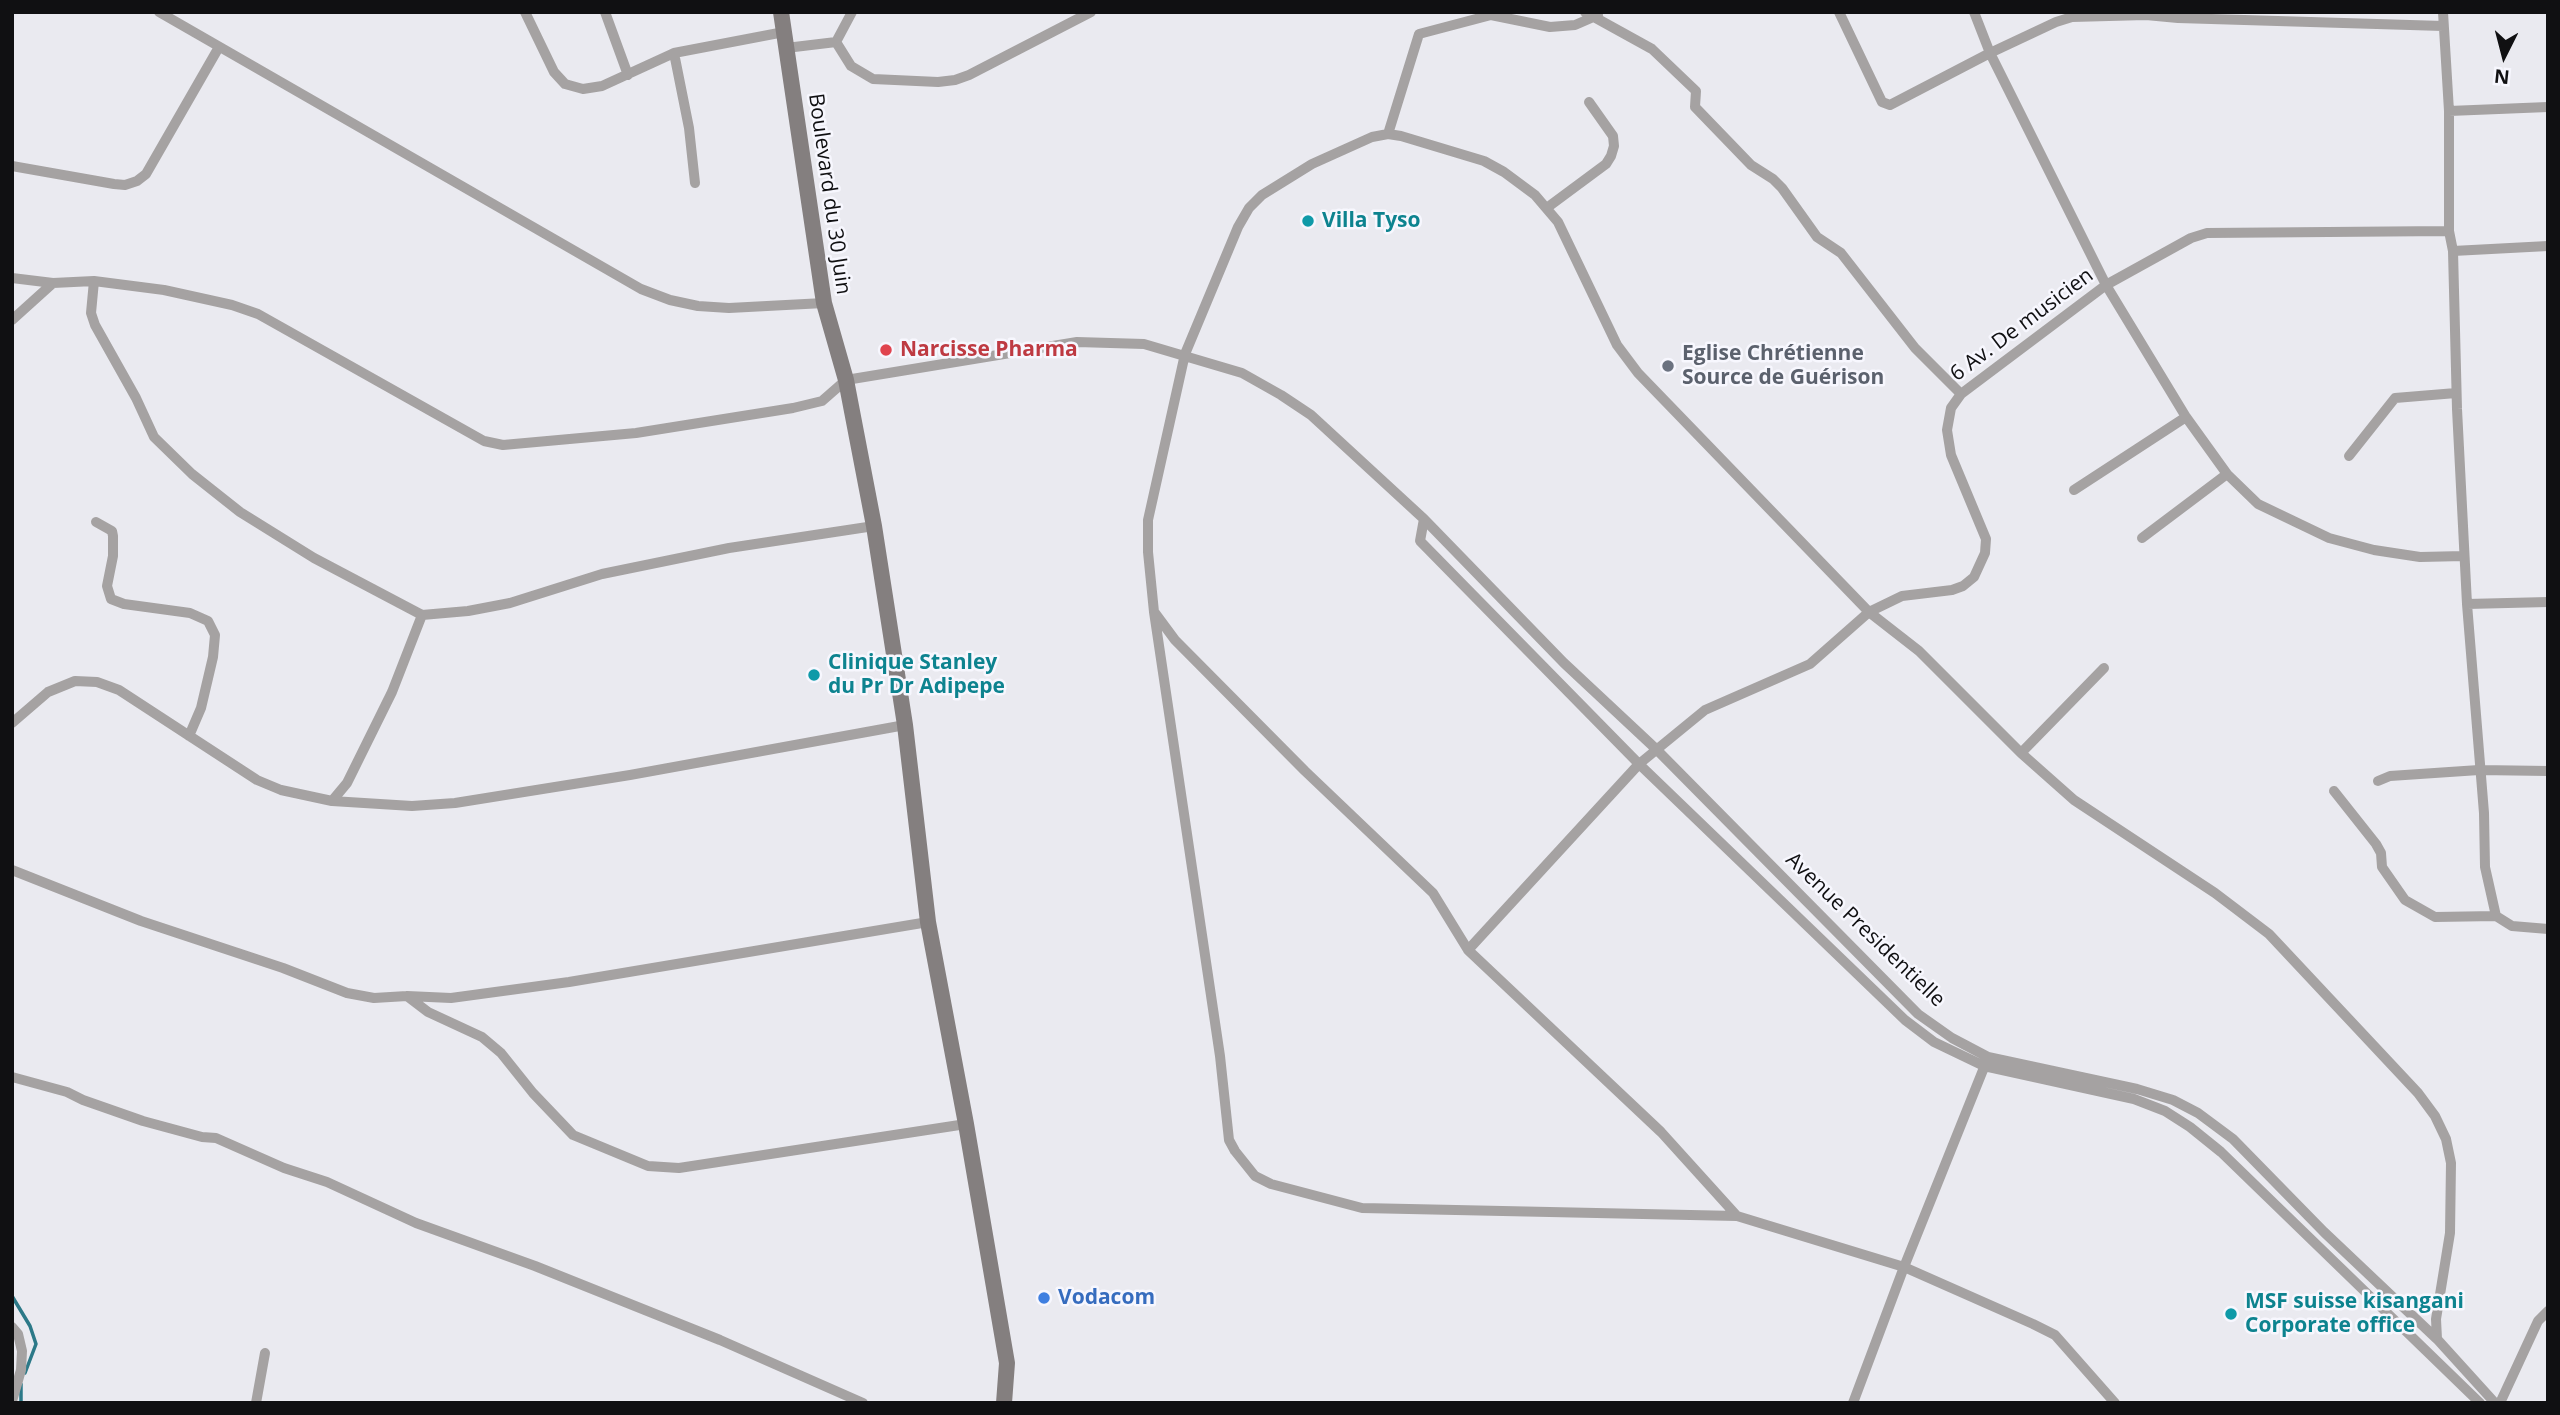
<!DOCTYPE html>
<html>
<head>
<meta charset="utf-8">
<style>
	body { margin:0 }
	#map { position:relative; width:2560px; height:1415px; overflow:hidden; background:#eaeaf0; font-family:"Open Sans",sans-serif }
	canvas { display:block }
	.frame { position:absolute; inset:0; border:14px solid #101012; pointer-events:none }
	.north { position:absolute; left:2469px; top:21px; width:70px; height:70px; -webkit-text-stroke:5px #f7f7fe; paint-order:stroke; rotate:186deg; font-size:19px; font-weight:700; line-height:28px; text-align:center; color:#101012 }
	.north::after { content:''; display:block; margin:auto; width:24px; height:32px; background:#101012; clip-path:polygon(50% 0,100% 100%,50% 72%,0 100%) }
</style>
</head>
<body>
<div id="map">
<canvas width="2560" height="1415"></canvas>
<div class="frame"></div>
<div class="north">N</div>
</div>
<script>
const context = document.querySelector('canvas').getContext('2d');
context.lineJoin = 'round';
function shape(rows) {
  const path = new Path2D();
  for (const r of rows) {
    path.moveTo(r[0], r[1]);
    for (let i = 2; i < r.length; i += 2) path.lineTo(r[i], r[i + 1]);
  }
  return path;
}
function trace(path, color, width, dash) {
  context.strokeStyle = color;
  context.lineWidth = width;
  context.lineCap = dash ? 'butt' : 'round';
  context.setLineDash(dash || []);
  context.stroke(path);
}
function drawText(font, color, halo, rows, align = 'center') {
  context.font = font + ' "Open Sans",sans-serif';
  context.lineWidth = 5;
  context.setLineDash([]);
  context.textBaseline = 'middle';
  context.strokeStyle = halo;
  context.fillStyle = color;
  for (const [text, x, y, turn = 0] of rows) {
    context.save();
    context.translate(x, y);
    context.rotate((+turn || 0) * Math.PI / 180);
    context.textAlign = isNaN(turn) ? turn : align;
    if (halo) context.strokeText(text, 0, 0);
    context.fillText(text, 0, 0);
    context.restore();
  }
}
trace(shape([
	[12,1296,30,1326,36,1344,25,1373],
	[21,1384,21,1403]
]), '#2c7988', 3.5);
trace(shape([
	[159,12,641,289,670,300,698,306,729,308,824,303],
	[525,12,554,72,565,84,583,89,602,86,674,53,784,32],
	[605,12,628,75],
	[1585,12,1652,49,1696,91,1695,107,1751,165,1773,179,1782,188,1817,237,1841,253,1915,348,1961,394],
	[1839,12,1882,102,1890,105,1990,53,2056,22,2072,17,2146,15,2178,18,2443,26],
	[1974,12,1990,53,2106,285,2186,417,2227,474,2258,504,2329,538,2374,550,2420,557,2464,556],
	[2443,12,2449,111,2449,231,2453,251,2457,409,2467,604,2484,813,2485,867,2496,916,2512,926,2548,929],
	[836,42,852,12],
	[786,48,836,42,851,66,873,79,938,82,955,80,969,75,1091,12],
	[674,53,689,128,695,183],
	[2449,111,2548,107],
	[1388,134,1419,34,1491,15,1550,27,1575,25,1598,15],
	[12,166,114,184,125,185,137,181,146,174,219,47],
	[1548,207,1606,164,1611,156,1614,146,1613,136,1589,102],
	[2453,251,2548,246],
	[12,278,53,283,94,281,164,290,232,305,258,314,484,441,503,445,636,433,793,408,822,401,846,380,1077,342,1144,344,1242,373,1281,395,1311,415,1424,519,1564,663,1656,749,1918,1014,1952,1038,1988,1057,2137,1089,2173,1100,2198,1113,2233,1139,2324,1232,2437,1339,2495,1403],
	[94,281,91,313,95,325,136,398,154,437,192,474,240,512,314,558,422,615,468,611,510,603,602,574,729,548,874,526],
	[12,320,53,283],
	[2349,456,2395,398,2456,393],
	[2074,490,2186,417],
	[1424,519,1420,541,1639,764,1905,1020,1934,1042,1984,1066,2134,1099,2165,1111,2190,1127,2221,1152,2480,1403],
	[96,522,112,531,113,536,113,556,107,586,111,599,124,604,190,613,208,621,215,635,213,657,201,708,189,736],
	[2142,538,2227,474],
	[2467,604,2548,602],
	[1155,613,1175,640,1305,771,1433,893,1468,950,1661,1132,1737,1216],
	[12,723,48,692,75,681,97,682,119,690,257,780,281,790,332,801,412,806,455,803,630,775,905,725],
	[2021,753,2104,668],
	[2378,781,2390,776,2479,770,2548,771],
	[2334,791,2376,844,2381,853,2382,867,2405,900,2435,917,2496,916],
	[332,801,347,783,392,692,422,615],
	[12,870,141,921,283,968,347,993,374,998,407,996,451,998,569,982,928,922],
	[1468,950,1639,764,1705,710,1810,664,1869,612,1902,596,1952,590,1963,586,1974,577,1985,553,1986,539,1951,455,1947,430,1951,408,1961,394,2106,285,2191,238,2207,233,2449,231],
	[407,996,428,1012,482,1037,501,1053,533,1093,573,1135,648,1166,679,1168,966,1124],
	[12,1077,67,1092,83,1100,143,1121,202,1137,216,1138,284,1168,327,1182,416,1223,535,1266,720,1340,863,1403],
	[12,1327,18,1334,22,1351,21,1370,12,1401],
	[256,1403,265,1353],
	[1853,1403,1904,1267,1987,1060],
	[2115,1403,2055,1335,2033,1324,1904,1267,1737,1216,1362,1208,1271,1184,1255,1176,1235,1151,1229,1140,1220,1056,1154,612,1148,552,1148,520,1185,354,1238,227,1249,208,1262,195,1312,164,1372,137,1388,134,1401,136,1484,161,1504,172,1535,195,1558,222,1617,345,1638,373,1869,612,1919,651,2021,753,2074,800,2215,893,2269,934,2418,1093,2435,1116,2446,1139,2451,1163,2450,1233,2436,1319,2437,1339],
	[2500,1403,2538,1321,2548,1311]
]), '#a5a2a2', 10);
trace(shape([
	[781,12,824,303,846,380,874,526,905,725,928,922,966,1124,1007,1363,1004,1403]
]), '#847f7f', 16);
for (const [x, y, r, color] of [
	[1308,221,7,"#0f9aa8"],
	[886,350,7,"#e0444e"],
	[1668,366,7,"#6b7280"],
	[814,675,7,"#0f9aa8"],
	[1044,1298,7,"#3f7fe0"],
	[2231,1314,7,"#0f9aa8"]
]) {
  const dot = new Path2D();
  dot.arc(x, y, r, 0, 2 * Math.PI);
  context.fillStyle = color;
  context.fill(dot);
  trace(dot, '#f7f7fe', 2.5);
}
drawText('21px', '#101012', '#f7f7fe', [
	["Boulevard du 30 Juin",829,194,82],
	["6 Av. De musicien",2022,325,-37],
	["Avenue Presidentielle",1865,930,44]
]);
drawText('bold 21px', '#0d838f', '#f7f7fe', [
	["Villa Tyso",1322,221],
	["Clinique Stanley",828,663],
	["du Pr Dr Adipepe",828,687],
	["MSF suisse kisangani",2245,1302],
	["Corporate office",2245,1326]
], 'left');
drawText('bold 21px', '#be3a42', '#f7f7fe', [
	["Narcisse Pharma",900,350]
], 'left');
drawText('bold 21px', '#5b616d', '#f7f7fe', [
	["Eglise Chrétienne",1682,354],
	["Source de Guérison",1682,378]
], 'left');
drawText('bold 21px', '#366cbe', '#f7f7fe', [
	["Vodacom",1058,1298]
], 'left');
</script>
</body>
</html>
